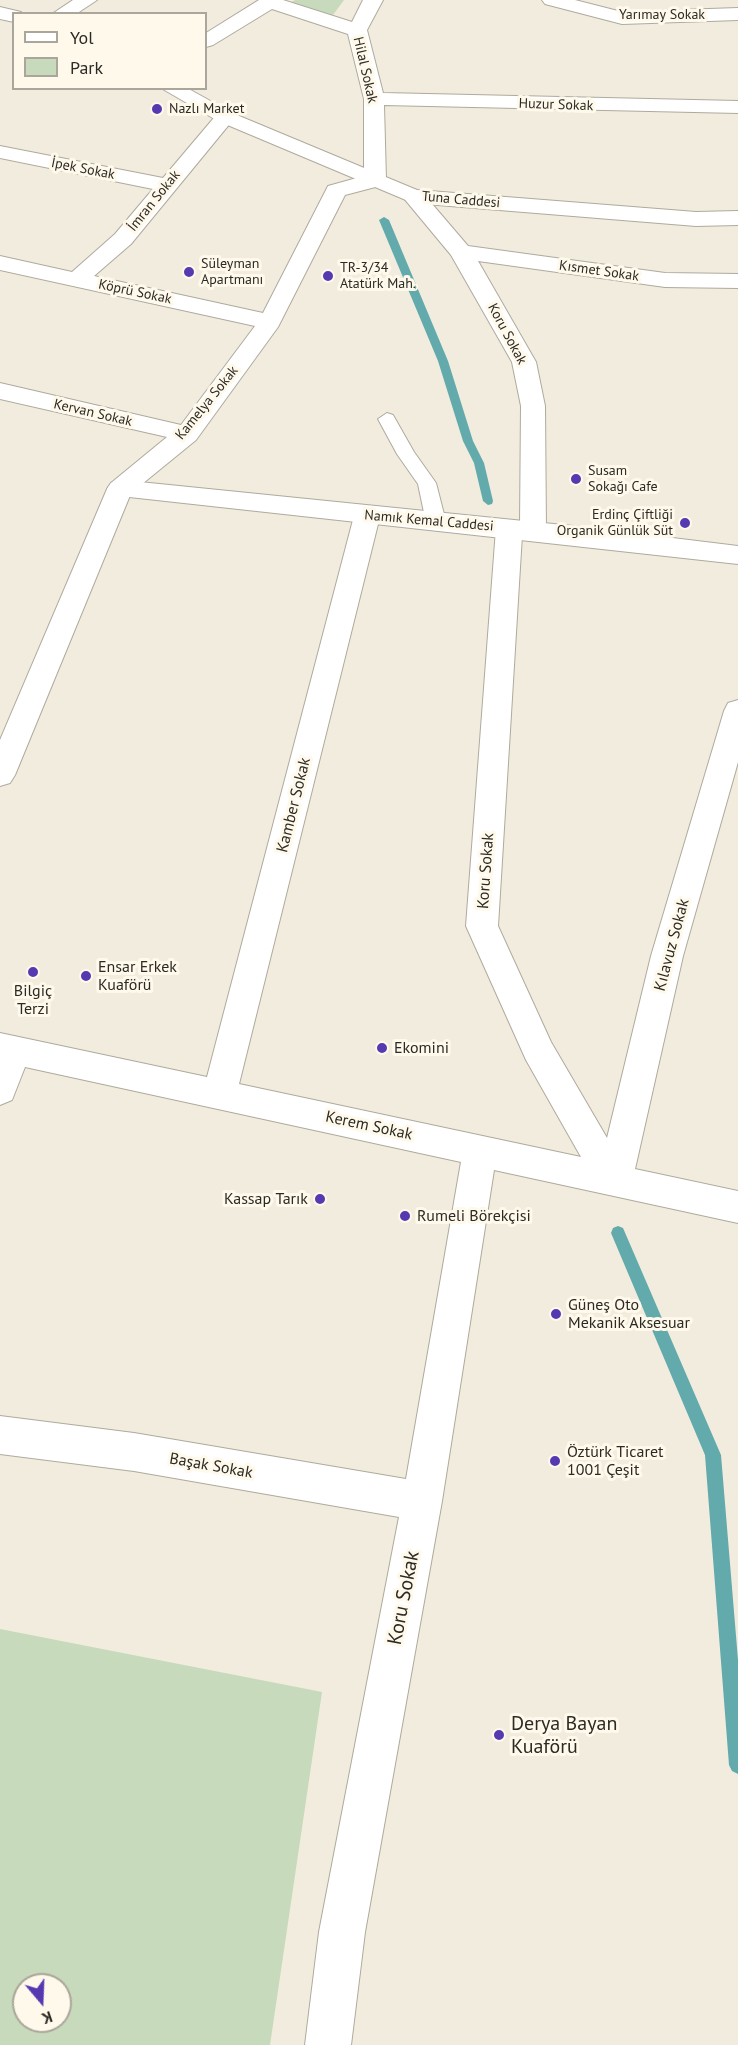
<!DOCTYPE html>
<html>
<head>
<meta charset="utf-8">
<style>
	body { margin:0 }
	#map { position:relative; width:738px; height:2045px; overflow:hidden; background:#f1ecde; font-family:"PT Sans",sans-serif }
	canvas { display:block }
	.legend { position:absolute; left:12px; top:12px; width:195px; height:78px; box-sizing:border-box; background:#fff9eb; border:2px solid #aba69b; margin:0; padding:8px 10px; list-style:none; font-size:18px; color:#2c2a24 }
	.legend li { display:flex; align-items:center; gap:12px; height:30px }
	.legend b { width:30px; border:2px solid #aba69b }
	.north { position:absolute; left:12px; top:1973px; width:60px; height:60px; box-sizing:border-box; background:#fff9eb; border:2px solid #aba69b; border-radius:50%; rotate:161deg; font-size:16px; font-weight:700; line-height:24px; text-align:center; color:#2c2a24 }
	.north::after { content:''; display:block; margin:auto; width:21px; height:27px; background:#5639b1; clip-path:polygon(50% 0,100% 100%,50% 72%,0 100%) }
</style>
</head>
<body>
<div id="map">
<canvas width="738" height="2045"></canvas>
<ul class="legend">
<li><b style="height:8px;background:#fff"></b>Yol</li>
<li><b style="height:16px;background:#c7dabb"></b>Park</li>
</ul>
<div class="north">K</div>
</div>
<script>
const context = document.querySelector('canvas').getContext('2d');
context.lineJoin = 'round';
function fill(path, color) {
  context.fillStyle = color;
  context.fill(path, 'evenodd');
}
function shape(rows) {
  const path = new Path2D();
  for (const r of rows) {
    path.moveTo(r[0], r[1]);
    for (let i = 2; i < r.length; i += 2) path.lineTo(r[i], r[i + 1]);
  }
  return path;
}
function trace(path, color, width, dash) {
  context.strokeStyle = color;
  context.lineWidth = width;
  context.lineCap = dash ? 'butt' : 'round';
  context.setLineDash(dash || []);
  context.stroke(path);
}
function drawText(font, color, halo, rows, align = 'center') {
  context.font = font + ' "PT Sans",sans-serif';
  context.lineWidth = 6;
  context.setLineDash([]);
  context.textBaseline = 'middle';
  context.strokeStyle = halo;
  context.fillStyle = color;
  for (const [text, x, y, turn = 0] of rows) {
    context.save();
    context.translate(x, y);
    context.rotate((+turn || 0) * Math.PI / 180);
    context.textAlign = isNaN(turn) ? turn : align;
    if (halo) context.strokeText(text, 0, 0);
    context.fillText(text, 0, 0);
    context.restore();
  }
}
fill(shape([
	[295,0,344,0,333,15,290,3],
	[0,1629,322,1692,270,2045,0,2045],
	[24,1985,60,1985,60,2021,24,2021]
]), '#c7dabb');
fill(shape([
	[384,217,389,220,448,361,473,441,484,463,493,501,492,504,488,505,483,501,474,463,463,441,438,361,379,220,384,217],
	[618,1226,623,1228,721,1455,738,1660,738,1774,732,1771,729,1765,705,1455,611,1233,613,1228,618,1226]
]), '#62aaab');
const service = shape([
	[387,413,393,415,414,452,436,483,446,522,443,527,429,527,426,522,418,484,397,454,378,419,387,413]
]);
const minor = shape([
	[73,0,97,0,76,14,52,14,73,0],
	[259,0,283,0,352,22,363,0,383,0,367,30,383,93,738,101,738,113,384,105,386,180,383,185,345,195,278,327,196,440,131,493,15,775,10,783,0,786,0,740,107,489,111,483,167,437,0,399,0,383,181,425,255,326,0,270,0,256,72,272,115,234,153,189,0,158,0,146,163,178,218,113,232,113,235,117,232,121,131,244,94,276,263,313,328,186,364,176,364,99,348,34,272,9,213,45,206,47,206,33,259,0],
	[542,0,575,0,622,12,738,8,738,20,622,24,545,4,542,0],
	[413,189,421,191,468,246,665,273,738,274,738,288,665,287,478,261,536,362,545,406,546,532,542,538,533,541,522,535,498,926,551,1042,607,1138,651,956,724,711,728,703,738,700,738,762,683,956,635,1169,738,1191,738,1223,494,1170,442,1501,365,1932,351,2045,305,2045,319,1932,399,1517,134,1471,0,1454,0,1416,134,1433,406,1479,461,1162,25,1067,12,1100,0,1105,0,1033,207,1077,354,516,358,510,367,507,376,510,380,516,239,1084,581,1157,526,1060,466,926,496,529,500,523,509,520,520,525,521,406,512,362,451,255,402,196,405,191,413,189]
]);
const tertiary = shape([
	[0,7,21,12,22,14,14,14,14,22,0,19,0,7],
	[161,88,187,88,232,113,417,190,696,212,738,211,738,225,696,226,413,203,218,121,161,88],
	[120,480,583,527,738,546,738,564,111,495,107,489,111,483,120,480]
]);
trace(service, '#afaa9d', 2);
trace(minor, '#afaa9d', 2);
trace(tertiary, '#afaa9d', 2);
fill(service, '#fff');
fill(minor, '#fff');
fill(tertiary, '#fff');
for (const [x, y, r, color] of [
	[157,109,6,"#5639b1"],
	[189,272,6,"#5639b1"],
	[328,276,6,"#5639b1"],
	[576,479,6,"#5639b1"],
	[685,523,6,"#5639b1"],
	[33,972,6,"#5639b1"],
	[86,976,6,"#5639b1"],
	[382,1048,6,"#5639b1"],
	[320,1199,6,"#5639b1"],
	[405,1216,6,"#5639b1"],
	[556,1314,6,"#5639b1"],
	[555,1461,6,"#5639b1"],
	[499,1735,6,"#5639b1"]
]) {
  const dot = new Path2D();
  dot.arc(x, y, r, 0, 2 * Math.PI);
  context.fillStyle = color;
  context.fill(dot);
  trace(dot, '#fff9eb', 2);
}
drawText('14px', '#2c2a24', '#fff9eb', [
	["Yarımay Sokak",662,15],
	["Hilal Sokak",365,70,77],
	["Huzur Sokak",556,105,2],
	["İpek Sokak",83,169,11],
	["Tuna Caddesi",461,200,5],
	["İmran Sokak",154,201,-51],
	["Kısmet Sokak",599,271,8],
	["Köprü Sokak",135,292,12],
	["Koru Sokak",507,334,62],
	["Kamelya Sokak",207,403,-51],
	["Kervan Sokak",93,413,13],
	["Namık Kemal Caddesi",429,521,5]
]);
drawText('14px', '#2c2a24', '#fff9eb', [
	["Nazlı Market",169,109],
	["Süleyman",201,264],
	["Apartmanı",201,280],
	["TR-3/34",340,268],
	["Atatürk Mah.",340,284],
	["Susam",588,471],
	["Sokağı Cafe",588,487],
	["Erdinç Çiftliği",673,515,"right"],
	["Organik Günlük Süt",673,531,"right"]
], 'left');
drawText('16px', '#2c2a24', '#fff9eb', [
	["Kamber Sokak",294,805,-76],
	["Koru Sokak",486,871,-86],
	["Kılavuz Sokak",672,945,-75],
	["Kerem Sokak",369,1126,12],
	["Başak Sokak",211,1466,10]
]);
drawText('16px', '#2c2a24', '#fff9eb', [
	["Ensar Erkek",98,967],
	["Kuaförü",98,985],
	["Bilgiç",33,991,"center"],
	["Terzi",33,1009,"center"],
	["Ekomini",394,1048],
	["Kassap Tarık",308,1199,"right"],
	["Rumeli Börekçisi",417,1216],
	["Güneş Oto",568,1305],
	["Mekanik Aksesuar",568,1323],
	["Öztürk Ticaret",567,1452],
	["1001 Çeşit",567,1470]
], 'left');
drawText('20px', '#2c2a24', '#fff9eb', [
	["Koru Sokak",404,1598,-79]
]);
drawText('20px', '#2c2a24', '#fff9eb', [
	["Derya Bayan",511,1724],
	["Kuaförü",511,1747]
], 'left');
</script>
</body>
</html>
